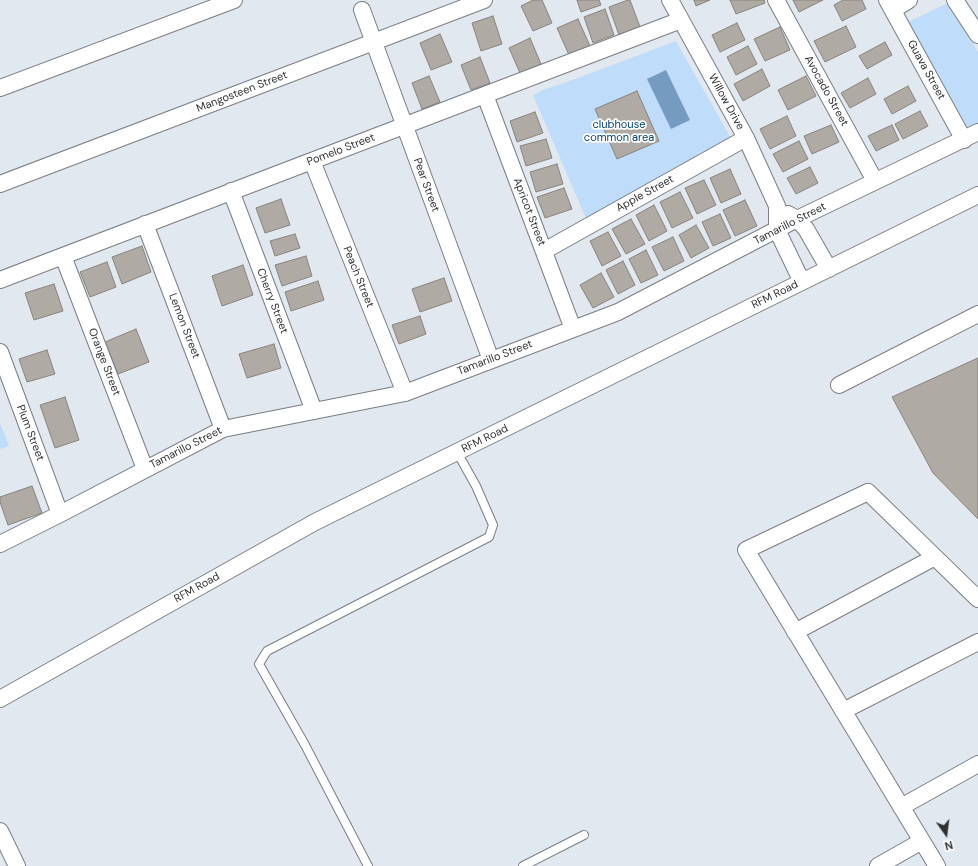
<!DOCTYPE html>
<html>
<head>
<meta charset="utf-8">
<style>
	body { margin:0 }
	#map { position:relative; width:978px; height:866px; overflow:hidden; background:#e1e8ef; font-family:"DM Sans",sans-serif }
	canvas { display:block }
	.north { position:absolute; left:926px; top:814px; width:40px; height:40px; -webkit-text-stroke:3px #fff; paint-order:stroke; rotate:166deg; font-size:11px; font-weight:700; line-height:16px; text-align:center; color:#2e3133 }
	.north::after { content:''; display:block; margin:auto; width:14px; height:18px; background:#2e3133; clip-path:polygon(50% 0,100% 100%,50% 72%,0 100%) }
</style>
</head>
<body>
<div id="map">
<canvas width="978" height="866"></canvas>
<div class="north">N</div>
</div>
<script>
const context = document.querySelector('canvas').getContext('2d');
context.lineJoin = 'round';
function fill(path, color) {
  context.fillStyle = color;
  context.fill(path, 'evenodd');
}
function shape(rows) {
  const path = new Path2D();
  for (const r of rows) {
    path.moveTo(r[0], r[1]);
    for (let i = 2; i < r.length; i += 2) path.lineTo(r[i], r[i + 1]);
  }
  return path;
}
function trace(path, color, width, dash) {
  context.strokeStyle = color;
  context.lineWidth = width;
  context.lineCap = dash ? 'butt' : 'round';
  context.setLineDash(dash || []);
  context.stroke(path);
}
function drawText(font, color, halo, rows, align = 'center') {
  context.font = font + ' "DM Sans",sans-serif';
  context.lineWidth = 3.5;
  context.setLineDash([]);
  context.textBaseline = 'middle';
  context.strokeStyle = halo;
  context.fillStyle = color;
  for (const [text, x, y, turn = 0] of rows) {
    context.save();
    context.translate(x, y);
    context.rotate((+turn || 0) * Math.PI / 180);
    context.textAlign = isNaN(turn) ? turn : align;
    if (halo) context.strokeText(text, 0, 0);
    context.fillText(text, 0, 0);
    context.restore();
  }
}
fill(shape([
	[948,3,978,52,978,123,968,128,908,22],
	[676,41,733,142,588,223,533,95,540,92,540,91,578,78],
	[0,423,9,446,0,449]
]), '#bfdcfb');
fill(shape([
	[666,70,690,120,671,129,647,79]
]), '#759bc0');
const building = shape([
	[533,0,542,0,552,23,533,31,521,6,533,0],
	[577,0,599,0,601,5,581,12,577,0],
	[628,0,630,0,640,27,619,35,609,7,628,0],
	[694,0,710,0,696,6,694,0],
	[730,0,764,0,765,3,736,14,730,0],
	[793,0,823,0,799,12,793,0],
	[843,0,862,0,866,9,842,21,834,5,843,0],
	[605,9,614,35,593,43,584,17,605,9],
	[493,16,502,44,481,51,472,23,493,16],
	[578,19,590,46,569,55,557,28,578,19],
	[737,23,745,40,720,52,712,35,737,23],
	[846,26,856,47,825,62,814,41,846,26],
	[780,27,790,50,765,61,754,39,780,27],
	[440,34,452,62,431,70,420,43,440,34],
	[530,38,541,64,520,73,509,48,530,38],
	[885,42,892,55,867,69,859,56,885,42],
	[748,46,757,64,736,75,727,57,748,46],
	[480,57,490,83,471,90,461,65,480,57],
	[762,69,770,86,743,101,734,84,762,69],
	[429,76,440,102,422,109,412,83,429,76],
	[806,76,816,96,788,110,778,90,806,76],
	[868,78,876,94,850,108,841,93,868,78],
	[908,86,916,101,892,114,884,99,908,86],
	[637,91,659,141,617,159,595,109,637,91],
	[920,111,928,126,903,139,895,124,920,111],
	[535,112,543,133,517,142,510,121,535,112],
	[787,116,796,136,770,149,760,129,787,116],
	[831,125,839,142,812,154,804,136,831,125],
	[892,125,899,140,876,151,868,136,892,125],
	[546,139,552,158,526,166,520,146,546,139],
	[799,141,808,159,783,172,773,154,799,141],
	[557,164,563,184,536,192,530,172,557,164],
	[810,167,818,183,796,194,787,178,810,167],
	[730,169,741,194,721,203,710,178,730,169],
	[704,180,716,205,697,214,685,188,704,180],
	[564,188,572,209,545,218,537,197,564,188],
	[680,192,693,218,672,228,660,202,680,192],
	[281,199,290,225,265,233,256,208,281,199],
	[745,200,757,226,735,236,723,210,745,200],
	[654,205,667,231,649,241,636,215,654,205],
	[720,214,731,238,713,246,702,222,720,214],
	[631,219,645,244,626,254,612,229,631,219],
	[696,225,709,248,691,258,679,235,696,225],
	[608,232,621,256,602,266,590,241,608,232],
	[295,234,300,248,275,256,270,241,295,234],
	[673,237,684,261,664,271,652,247,673,237],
	[142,246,151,272,122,284,112,257,142,246],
	[646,250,658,275,641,283,629,259,646,250],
	[306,256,312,276,282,286,275,265,306,256],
	[623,261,635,285,618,294,606,270,623,261],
	[107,262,116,287,90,297,80,272,107,262],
	[243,265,253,295,222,306,212,276,243,265],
	[601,273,614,297,593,308,580,285,601,273],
	[444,278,452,301,420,312,412,289,444,278],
	[318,281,324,300,291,311,285,292,318,281],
	[54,284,63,311,34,320,25,293,54,284],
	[420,316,426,334,399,344,392,325,420,316],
	[136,329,149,362,118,374,105,342,136,329],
	[274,344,281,368,247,378,239,354,274,344],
	[47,350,55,374,27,382,19,359,47,350],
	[978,358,978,519,933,473,892,397,978,358],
	[65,397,79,440,55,448,40,405,65,397],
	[32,486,42,513,8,525,0,502,0,497,32,486]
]);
fill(building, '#afaaa3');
trace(building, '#88837c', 1);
const lane = shape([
	[368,866,305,745,259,664,267,651,489,537,493,525,476,486,457,452],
	[523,866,584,835]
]);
const street = shape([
	[670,0,746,138,777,206,777,230,802,282],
	[776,0,875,181],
	[887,0,964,140],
	[955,0,978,35],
	[362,10,491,360],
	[893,10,909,0],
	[0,88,234,0],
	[485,95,573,329],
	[312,161,405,393],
	[0,184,484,0],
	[231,191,314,411],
	[788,214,797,219,806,229,829,269],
	[145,224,223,429],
	[544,251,746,138],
	[63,256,145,469],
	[0,280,681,20],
	[0,352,60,514],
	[839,385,978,314],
	[0,544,60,514,223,429,405,393,618,312,797,219,978,132],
	[795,632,935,557],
	[0,699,315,522,978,195],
	[843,711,978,642],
	[901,807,978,764],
	[0,831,17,866],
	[878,866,922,841],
	[937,866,746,550,868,492,978,599]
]);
trace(lane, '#787e84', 10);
trace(street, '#787e84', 18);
trace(lane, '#fff', 8);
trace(street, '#fff', 16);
drawText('11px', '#2e3133', '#fff', [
	["Guava Street",926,70,61],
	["Avocado Street",826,91,61],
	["Mangosteen Street",242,92,-21],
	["Willow Drive",726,102,61],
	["Pomelo Street",341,150,-21],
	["Pear Street",426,185,70],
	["Apple Street",645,194,-29],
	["Apricot Street",529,212,69],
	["Tamarillo Street",790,224,-27],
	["Peach Street",358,277,68],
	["RFM Road",775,295,-26],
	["Cherry Street",272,301,69],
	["Lemon Street",184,326,69],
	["Tamarillo Street",495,358,-21],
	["Orange Street",104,362,69],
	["Plum Street",30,433,69],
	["RFM Road",485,439,-26],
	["Tamarillo Street",186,448,-27],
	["RFM Road",197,588,-29]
]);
drawText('11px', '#034373', '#fff', [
	["clubhouse",619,125],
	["common area",619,138]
]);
</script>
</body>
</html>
